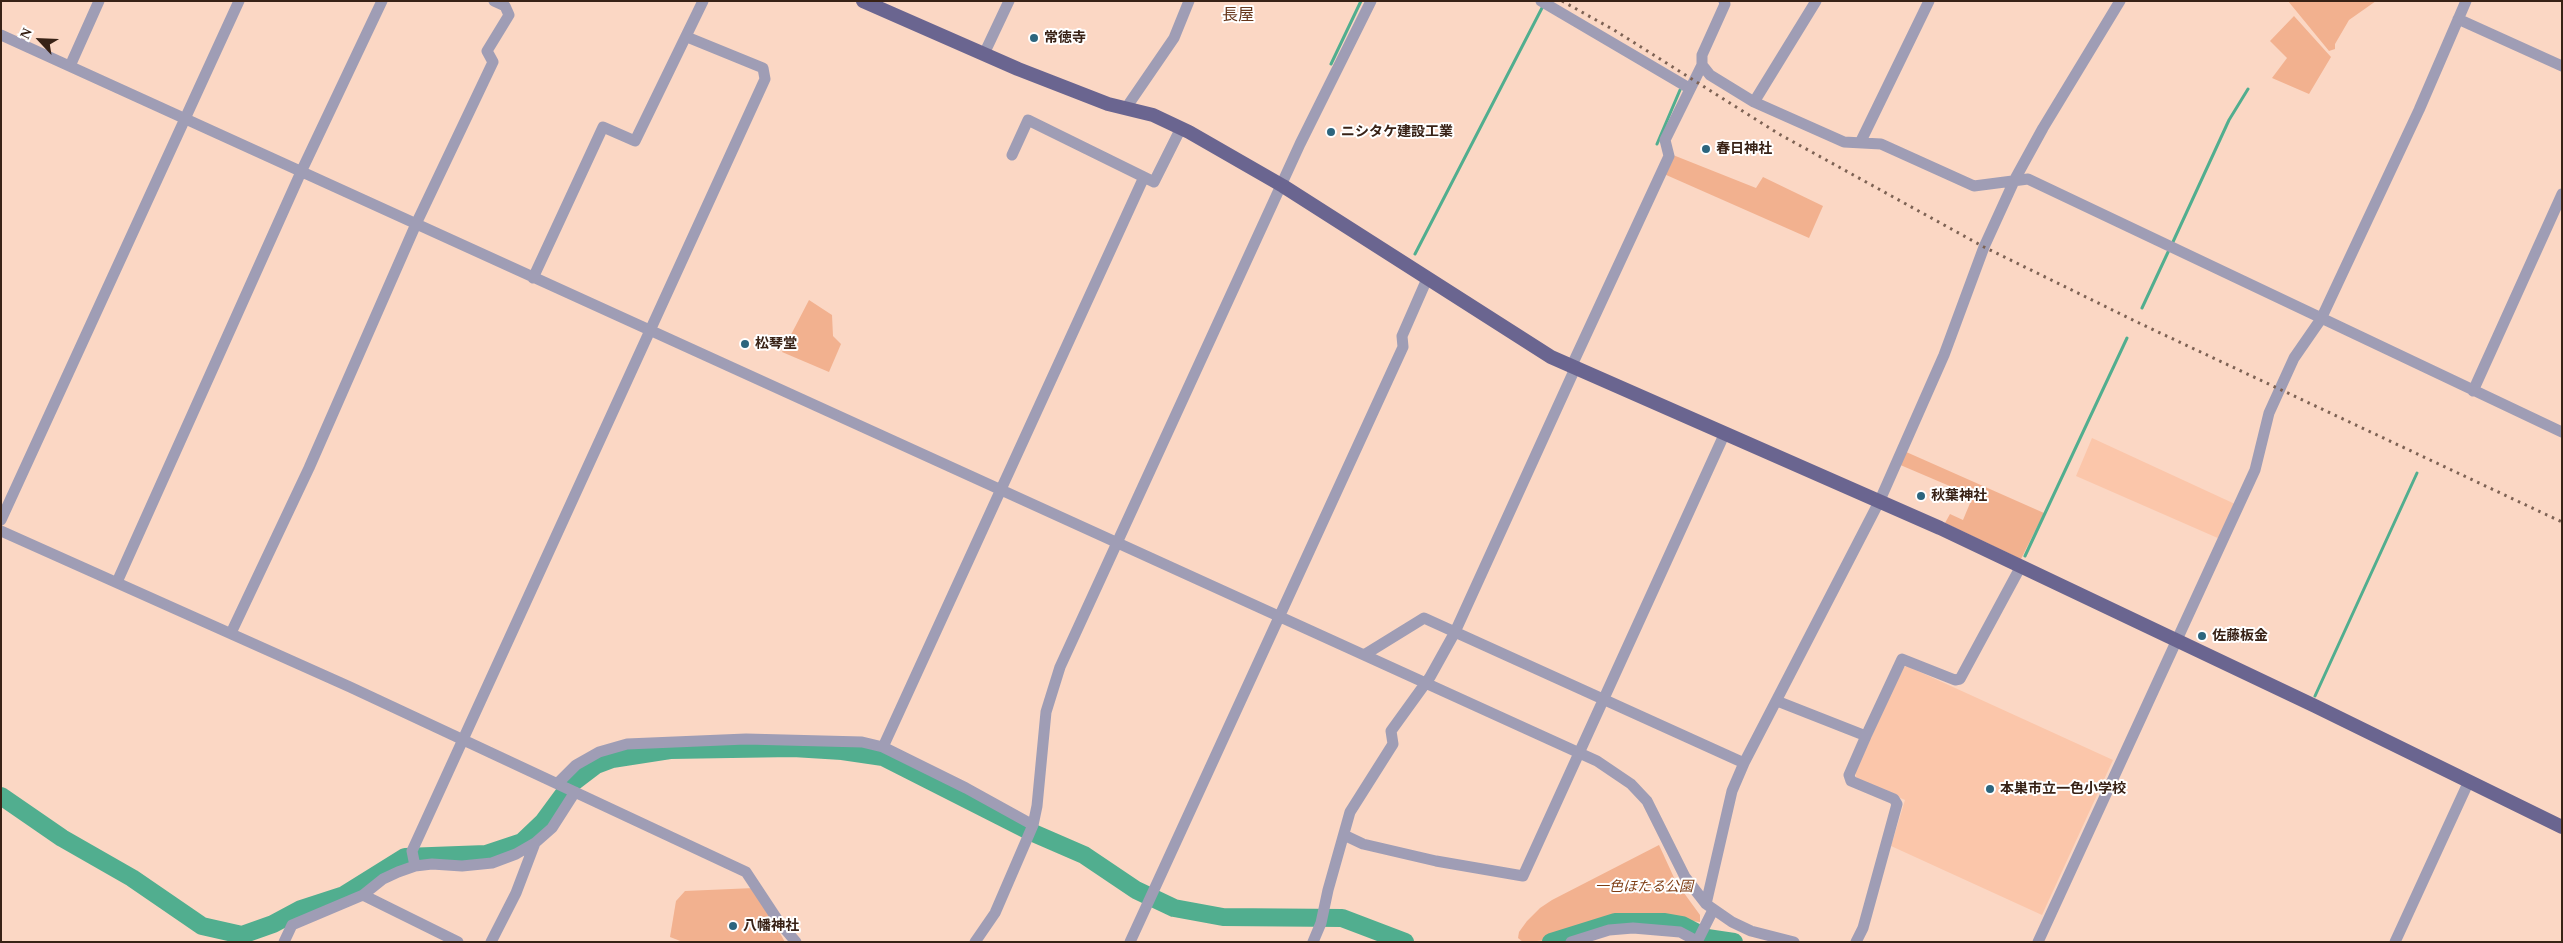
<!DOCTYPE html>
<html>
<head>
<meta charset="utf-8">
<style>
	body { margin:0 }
	#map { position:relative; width:2563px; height:943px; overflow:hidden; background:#fbd7c4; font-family:"Times New Roman",serif }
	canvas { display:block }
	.frame { position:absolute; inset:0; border:2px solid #382216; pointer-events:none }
	.north { position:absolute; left:15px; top:15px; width:50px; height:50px; -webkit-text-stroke:4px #fff; paint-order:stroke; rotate:295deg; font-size:14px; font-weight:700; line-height:20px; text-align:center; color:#382216 }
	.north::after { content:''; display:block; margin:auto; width:18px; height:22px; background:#382216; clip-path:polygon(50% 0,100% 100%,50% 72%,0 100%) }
</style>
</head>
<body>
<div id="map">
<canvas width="2563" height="943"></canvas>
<div class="frame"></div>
<div class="north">N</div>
</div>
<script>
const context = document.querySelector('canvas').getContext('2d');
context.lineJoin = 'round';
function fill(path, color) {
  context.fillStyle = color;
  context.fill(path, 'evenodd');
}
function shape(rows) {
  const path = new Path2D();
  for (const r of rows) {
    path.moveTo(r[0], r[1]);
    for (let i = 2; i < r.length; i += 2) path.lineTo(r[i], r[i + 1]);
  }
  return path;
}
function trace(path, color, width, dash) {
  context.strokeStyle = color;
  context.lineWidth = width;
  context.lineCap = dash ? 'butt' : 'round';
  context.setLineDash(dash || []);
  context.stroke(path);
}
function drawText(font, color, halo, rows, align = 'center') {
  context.font = font + ' "Times New Roman","Noto Sans JP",serif';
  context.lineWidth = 4;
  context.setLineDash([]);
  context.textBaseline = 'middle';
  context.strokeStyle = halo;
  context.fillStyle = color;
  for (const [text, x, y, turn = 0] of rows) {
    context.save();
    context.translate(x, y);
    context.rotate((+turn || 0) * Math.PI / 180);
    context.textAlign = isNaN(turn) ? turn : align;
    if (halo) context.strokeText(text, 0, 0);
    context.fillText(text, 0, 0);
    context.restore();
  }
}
fill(shape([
	[2092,438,2235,504,2220,539,2076,476],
	[1907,666,2113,760,2042,915,1891,846,1905,800,1857,779,1855,773,1902,668]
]), '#fbc6aa');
fill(shape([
	[2288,1,2376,1,2349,20,2335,44,2335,49,2329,51],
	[2294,16,2331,57,2309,94,2272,78,2287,58,2270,41],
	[1673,155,1756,188,1763,177,1823,206,1809,238,1664,174],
	[809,300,832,315,833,336,841,344,829,372,782,352],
	[1904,451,2044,513,2021,559,1945,523,1950,514,1963,520,1973,496,1898,464],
	[1659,845,1676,882,1700,915,1700,922,1665,918,1606,919,1550,940,1523,942,1518,938,1519,932,1527,921,1540,908,1552,900],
	[754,888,785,942,683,942,670,937,676,901,685,891]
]), '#f2b18f');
trace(shape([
	[1331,64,1361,1],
	[1657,144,1680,90],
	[2172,244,2229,120,2248,89],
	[1415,254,1543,6],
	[2142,308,2169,250],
	[2025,556,2127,338],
	[2315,696,2417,473]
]), '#51ae8f', 3);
trace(shape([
	[1,796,62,838,132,878,202,926,242,935,273,924,301,909,344,895,405,857,486,854,522,842,543,822,571,784,596,765,612,759,670,750,793,748,842,751,883,757,1031,832,1084,855,1136,890,1174,908,1223,917,1342,918,1405,942],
	[1551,942,1615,922,1665,922,1682,925,1707,938,1734,942]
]), '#51ae8f', 18);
trace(shape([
	[1541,1,1689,88],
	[2458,19,2562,66],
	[1,35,1597,761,1631,784,1647,801,1685,877,1706,904,1732,922,1751,931,1794,942],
	[984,54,1009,1],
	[1702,65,1710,75,1754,102,1844,142,1881,144,1974,186,2028,179,2562,432],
	[70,66,99,1],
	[1754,102,1816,1],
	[1126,108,1174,38,1189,1],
	[1860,143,1929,1],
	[1012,155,1028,120,1154,182,1181,128],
	[533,278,603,127,635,141,703,1],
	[2473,391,2562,194],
	[1,520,239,1],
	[1,531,350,687,746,872,779,922,796,942],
	[117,582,301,172,382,1],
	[231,633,309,468,416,224,493,62,487,51,509,15,505,6,494,1],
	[1364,655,1424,618,1744,763],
	[1777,701,1866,736],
	[883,747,1144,177],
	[558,783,576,765,599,752,627,744,746,739,862,742,883,747,966,788,1033,825],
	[1344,835,1363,844,1436,861,1523,876,1724,435],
	[415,866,412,851,765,79,763,68,687,37],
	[363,895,458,942],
	[1706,904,1732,791,1744,763,1880,500,1944,355,1984,247,2015,179,2043,128,2120,1],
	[284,942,292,925,363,895,383,879,398,872,415,866,432,864,462,866,492,863,516,854,535,843,552,828,575,792],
	[491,942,516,893,535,843],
	[975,942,995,913,1033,825,1037,806,1046,712,1060,667,1300,144,1371,1],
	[1130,942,1403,347,1402,336,1427,279],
	[1313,942,1321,923,1328,890,1350,812,1393,744,1391,731,1430,677,1455,632,1573,373,1573,363,1669,156,1665,140,1702,65,1702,55,1725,4,1724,1],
	[1571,942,1609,930,1633,928,1680,932,1697,941],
	[1697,942,1713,910],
	[1856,942,1863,928,1897,804,1894,799,1851,781,1849,775,1866,736,1902,659,1955,680,1960,679,2021,566],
	[2038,942,2255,470,2269,413,2294,358,2321,319,2419,110,2466,1],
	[2395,942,2469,781]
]), '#9f9db5', 11);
trace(shape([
	[863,1,1018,69,1108,104,1153,115,1189,132,1283,186,1551,357,1940,528,2315,706,2562,827]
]), '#6a6590', 14);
trace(shape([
	[1562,1,1614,30,1779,134,1984,247,2139,323,2562,522]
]), '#7d6254', 3, [2.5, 5]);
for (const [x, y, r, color] of [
	[1034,38,5,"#2c657e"],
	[1331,132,5,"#2c657e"],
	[1706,149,5,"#2c657e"],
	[745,344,5,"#2c657e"],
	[1921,496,5,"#2c657e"],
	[2202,636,5,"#2c657e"],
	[1990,789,5,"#2c657e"],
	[733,926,5,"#2c657e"]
]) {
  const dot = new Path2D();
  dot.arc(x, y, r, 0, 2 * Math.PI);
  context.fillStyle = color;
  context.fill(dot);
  trace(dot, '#fff', 2);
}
drawText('bold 14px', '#382216', '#fff', [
	["常徳寺",1044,38],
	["ニシタケ建設工業",1341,132],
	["春日神社",1716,149],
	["松琴堂",755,344],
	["秋葉神社",1931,496],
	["佐藤板金",2212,636],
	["本巣市立一色小学校",2000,789],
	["八幡神社",743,926]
], 'left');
drawText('italic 14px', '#7e3d13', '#fff', [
	["一色ほたる公園",1644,887]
]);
drawText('16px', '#66361a', '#fff', [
	["長屋",1238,16]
]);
</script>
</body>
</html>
